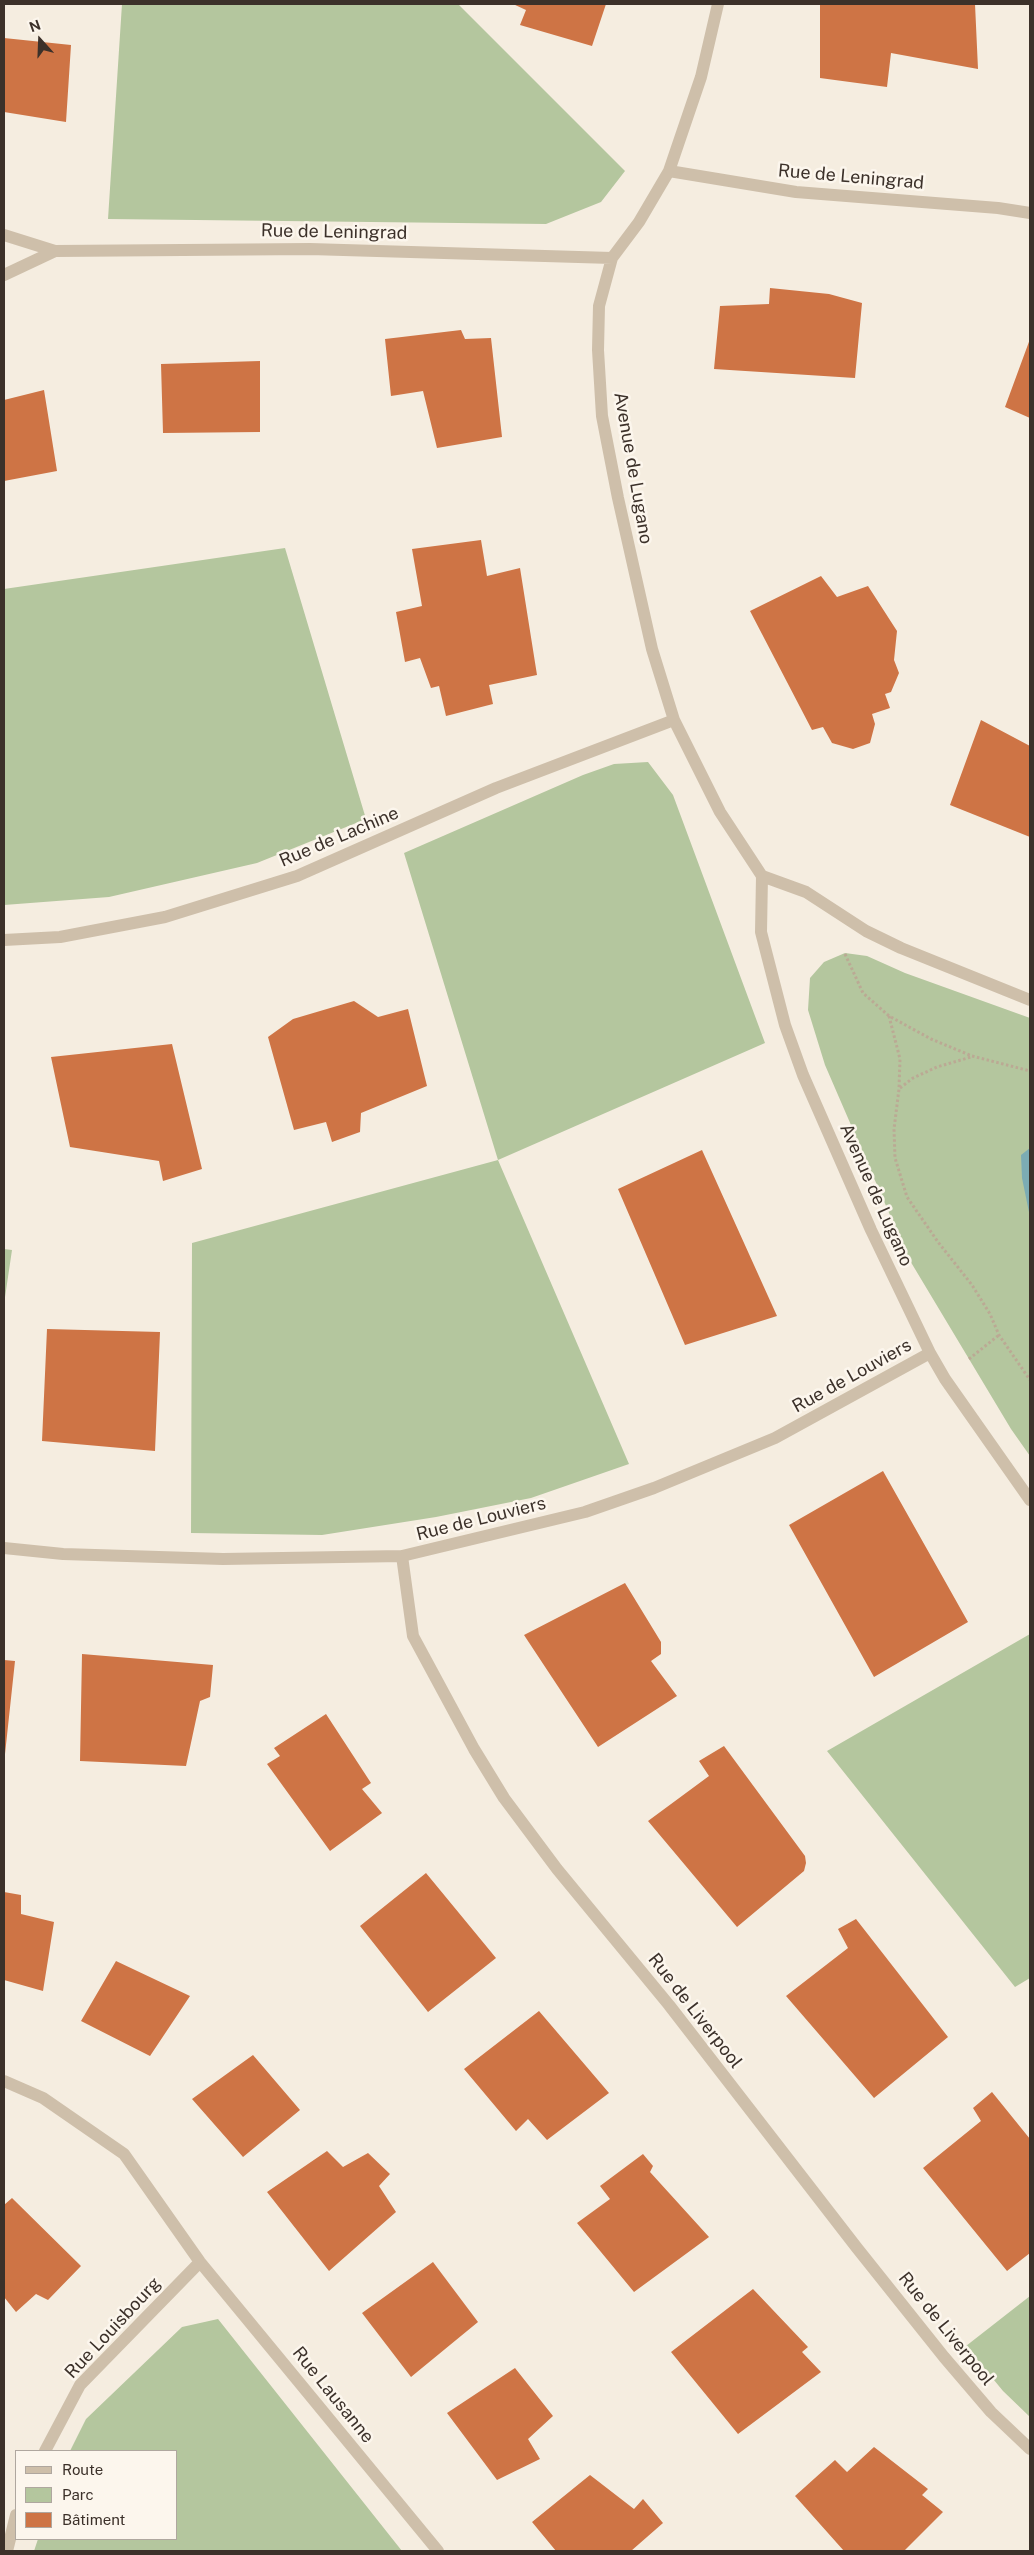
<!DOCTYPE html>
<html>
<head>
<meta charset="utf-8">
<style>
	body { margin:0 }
	#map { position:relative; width:1034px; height:2555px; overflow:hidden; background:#f5ede0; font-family:"Public Sans",sans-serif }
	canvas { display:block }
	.frame { position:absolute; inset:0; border:5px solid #3c312a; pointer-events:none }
	.legend { position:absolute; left:15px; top:2450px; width:162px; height:90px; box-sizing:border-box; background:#fcf6ed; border:1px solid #afa79f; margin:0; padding:6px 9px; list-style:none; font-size:15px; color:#3c312a }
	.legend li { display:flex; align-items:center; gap:10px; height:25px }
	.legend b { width:25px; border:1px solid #afa79f }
	.north { position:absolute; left:15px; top:15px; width:50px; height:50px; -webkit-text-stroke:4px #fcf6ed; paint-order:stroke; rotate:340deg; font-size:14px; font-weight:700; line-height:20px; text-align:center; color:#3c312a }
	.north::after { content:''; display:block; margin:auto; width:18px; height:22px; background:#3c312a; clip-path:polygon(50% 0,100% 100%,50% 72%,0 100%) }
</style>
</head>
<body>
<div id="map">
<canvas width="1034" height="2555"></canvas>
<div class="frame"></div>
<ul class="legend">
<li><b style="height:6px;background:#cebfaa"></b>Route</li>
<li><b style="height:14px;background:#b4c69e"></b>Parc</li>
<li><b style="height:14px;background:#ce7445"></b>Bâtiment</li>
</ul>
<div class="north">N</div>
</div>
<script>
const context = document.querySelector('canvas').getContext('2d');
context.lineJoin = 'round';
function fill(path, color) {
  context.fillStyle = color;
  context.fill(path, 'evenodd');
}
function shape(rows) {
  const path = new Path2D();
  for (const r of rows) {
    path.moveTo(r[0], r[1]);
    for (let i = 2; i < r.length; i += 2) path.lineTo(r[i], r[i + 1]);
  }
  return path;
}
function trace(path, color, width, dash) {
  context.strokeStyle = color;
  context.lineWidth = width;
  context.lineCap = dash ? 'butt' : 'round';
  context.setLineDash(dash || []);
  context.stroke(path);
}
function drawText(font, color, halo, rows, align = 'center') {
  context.font = font + ' "Public Sans",sans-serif';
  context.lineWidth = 5;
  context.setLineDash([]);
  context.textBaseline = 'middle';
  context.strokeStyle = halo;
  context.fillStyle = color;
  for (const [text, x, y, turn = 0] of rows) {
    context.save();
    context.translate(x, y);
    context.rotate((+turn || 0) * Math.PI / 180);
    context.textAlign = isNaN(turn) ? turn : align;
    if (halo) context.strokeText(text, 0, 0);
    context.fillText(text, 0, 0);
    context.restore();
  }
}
fill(shape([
	[122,4,458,4,625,171,601,202,546,224,108,219],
	[285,548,366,819,257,863,109,897,4,905,4,589],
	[648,762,673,795,765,1043,498,1160,629,1464,531,1498,436,1517,322,1535,191,1533,192,1243,498,1160,404,853,583,775,614,764],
	[845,953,867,956,905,973,1030,1018,1030,1456,1011,1429,909,1259,825,1065,808,1010,810,978,824,962],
	[4,1249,12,1250,4,1304],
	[1030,1634,1030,1978,1015,1987,827,1751],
	[1030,2296,1030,2417,1003,2391,966,2346],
	[218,2319,402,2551,34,2551,38,2539,176,2539,176,2451,70,2451,86,2419,182,2327]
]), '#b4c69e');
fill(shape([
	[1030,1148,1030,1217,1022,1178,1021,1155]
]), '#7cacb4');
fill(shape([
	[513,4,606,4,592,46,520,25,526,10],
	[820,4,975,4,978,69,891,53,887,87,820,78],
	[4,38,71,45,66,122,4,112],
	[770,288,829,294,862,303,855,378,714,369,720,306,769,304],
	[461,330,465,339,491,338,502,437,437,448,423,391,391,396,385,339],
	[1030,339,1030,418,1005,407],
	[260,361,260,432,163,433,161,364],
	[44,390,57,471,4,481,4,400],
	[481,540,487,576,520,568,537,675,489,685,493,704,446,716,439,686,431,688,420,658,405,662,396,612,422,606,412,549],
	[821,576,837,597,868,586,897,631,894,660,899,673,891,692,885,694,890,708,872,714,875,724,870,743,853,749,832,743,823,727,812,730,750,611],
	[981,720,1030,746,1030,837,950,805],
	[354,1001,378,1017,408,1009,427,1086,361,1113,360,1132,332,1142,326,1122,294,1130,268,1037,293,1019],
	[172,1044,202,1169,163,1181,159,1161,70,1147,51,1057],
	[702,1150,777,1316,685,1345,618,1189],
	[47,1329,160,1332,155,1451,42,1441],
	[883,1471,968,1622,874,1677,789,1525],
	[625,1583,661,1642,661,1654,651,1661,677,1696,598,1747,524,1635],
	[82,1654,213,1665,210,1697,200,1701,186,1766,80,1761],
	[4,1660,15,1661,5,1754,4,1754],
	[326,1714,371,1783,362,1789,382,1813,330,1851,267,1764,280,1756,274,1748],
	[724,1746,805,1856,806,1863,804,1871,737,1927,648,1821,709,1776,699,1761],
	[426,1873,496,1958,428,2012,360,1926],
	[4,1892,21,1895,21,1914,54,1922,43,1991,4,1980],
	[856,1919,948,2037,874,2098,786,1996,848,1948,838,1929],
	[116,1961,190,1996,150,2056,81,2021],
	[539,2011,609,2093,547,2140,528,2119,516,2131,464,2069],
	[253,2055,300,2110,243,2157,192,2099],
	[992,2092,1030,2139,1030,2253,1007,2271,923,2168,981,2121,973,2108],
	[327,2151,343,2167,368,2153,390,2174,379,2186,396,2212,329,2271,267,2192],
	[643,2154,653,2166,650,2172,709,2237,634,2292,577,2223,610,2199,600,2186],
	[12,2198,81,2266,48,2300,36,2294,16,2312,4,2297,4,2205],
	[433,2262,478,2322,411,2377,362,2313],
	[753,2289,808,2347,802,2352,821,2372,738,2434,671,2352],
	[515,2368,553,2416,528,2439,540,2459,497,2480,447,2413],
	[874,2447,928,2489,922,2495,943,2512,904,2551,844,2551,795,2496,835,2460,847,2472],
	[590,2475,634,2509,643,2499,663,2523,631,2551,556,2551,532,2522]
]), '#ce7445');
trace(shape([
	[845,954,863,993,889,1016,931,1039,972,1056,1030,1071],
	[889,1016,900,1059,899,1089,894,1129,895,1158,907,1197,938,1242,972,1285,990,1314,999,1335,1030,1380],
	[900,1088,913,1078,937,1067,971,1057],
	[969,1359,999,1335]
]), '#bba994', 3, [2.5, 2.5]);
trace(shape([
	[718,4,701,77,669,171,639,222,612,258,599,306,598,350,602,416,618,498,652,649,674,720,720,812,762,876,761,932,785,1025,803,1075,871,1230,930,1353,945,1379,1030,1500],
	[669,171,796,192,998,208,1030,213],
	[4,235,55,251,310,249,612,258],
	[4,275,55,251],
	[762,876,806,892,866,931,901,948,1030,1000],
	[4,940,60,937,165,917,297,876,496,788,674,720],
	[4,1548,63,1554,223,1559,402,1556,585,1512,654,1488,775,1438,930,1353],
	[402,1556,413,1636,474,1749,504,1798,557,1869,669,2005,857,2248,944,2357,991,2412,1030,2449],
	[4,2081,43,2098,124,2154,200,2262,438,2551],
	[45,2451,80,2385,200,2262],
	[7,2551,16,2515]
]), '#cebfaa', 12);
drawText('18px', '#3c312a', '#fcf6ed', [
	["Rue de Leningrad",851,177,5],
	["Rue de Leningrad",334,232,1],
	["Avenue de Lugano",633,468,80],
	["Rue de Lachine",339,837,-23],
	["Avenue de Lugano",876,1195,66],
	["Rue de Louviers",852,1376,-29],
	["Rue de Louviers",481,1519,-14],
	["Rue de Liverpool",695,2011,52],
	["Rue Louisbourg",113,2328,-47],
	["Rue de Liverpool",946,2329,51],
	["Rue Lausanne",333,2395,51]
]);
</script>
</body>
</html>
